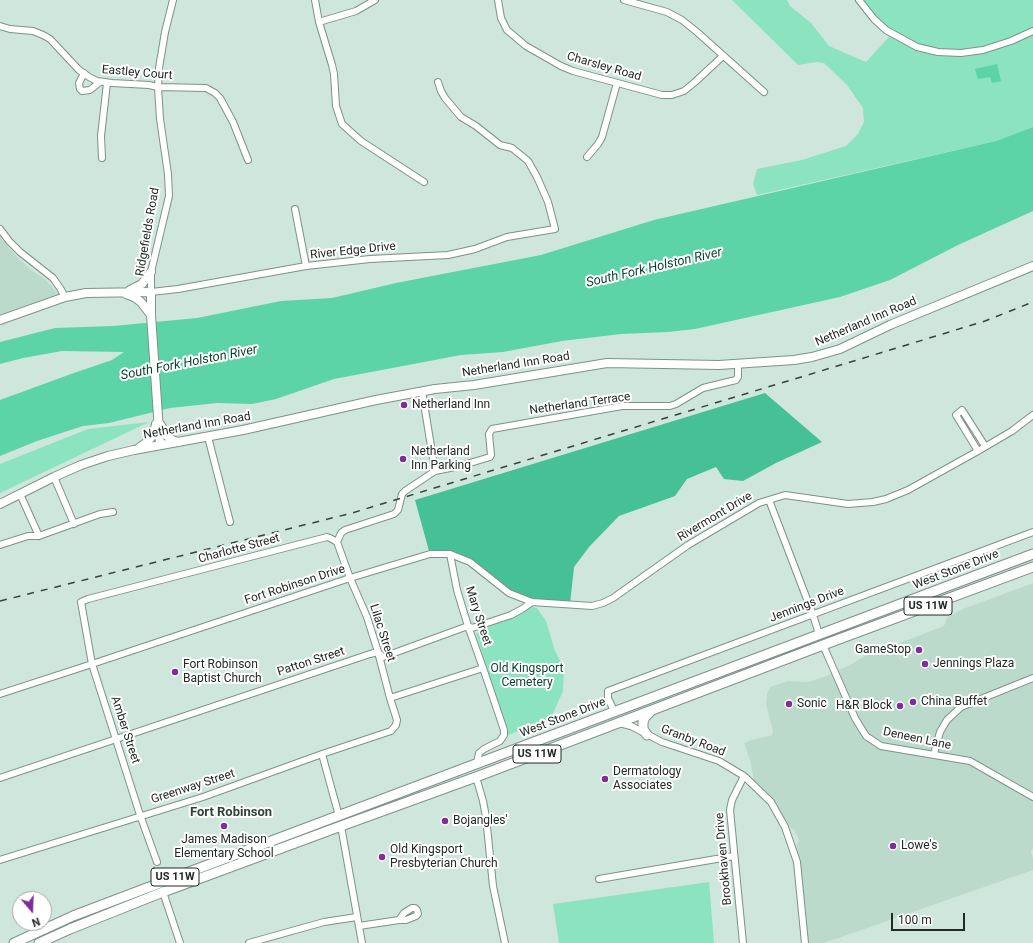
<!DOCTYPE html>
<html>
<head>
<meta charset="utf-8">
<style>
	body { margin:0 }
	#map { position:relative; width:1033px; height:943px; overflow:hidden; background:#cfe6dc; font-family:Roboto,sans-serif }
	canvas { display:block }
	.north { position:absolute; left:12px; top:891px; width:40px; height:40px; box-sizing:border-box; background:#fff; border:1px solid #a7aaa8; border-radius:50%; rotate:161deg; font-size:11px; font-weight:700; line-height:16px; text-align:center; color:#222a26 }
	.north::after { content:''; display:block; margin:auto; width:14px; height:18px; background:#802c9b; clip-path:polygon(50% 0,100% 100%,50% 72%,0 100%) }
	.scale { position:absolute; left:891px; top:913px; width:74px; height:18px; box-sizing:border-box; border:2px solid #222a26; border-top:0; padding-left:5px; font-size:12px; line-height:14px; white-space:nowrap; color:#222a26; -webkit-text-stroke:3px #fff; paint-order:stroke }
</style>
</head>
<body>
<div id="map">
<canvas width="1033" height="943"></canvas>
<div class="north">N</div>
<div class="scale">100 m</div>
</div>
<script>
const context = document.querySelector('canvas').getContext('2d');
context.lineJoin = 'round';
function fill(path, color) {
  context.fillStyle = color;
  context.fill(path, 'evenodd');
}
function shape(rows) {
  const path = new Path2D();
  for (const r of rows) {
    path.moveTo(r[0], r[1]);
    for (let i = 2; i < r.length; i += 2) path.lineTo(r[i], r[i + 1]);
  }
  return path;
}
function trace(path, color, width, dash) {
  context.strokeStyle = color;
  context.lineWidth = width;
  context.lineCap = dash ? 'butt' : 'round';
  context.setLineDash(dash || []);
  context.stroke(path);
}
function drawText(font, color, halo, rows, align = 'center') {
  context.font = font + ' Roboto,sans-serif';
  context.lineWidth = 4;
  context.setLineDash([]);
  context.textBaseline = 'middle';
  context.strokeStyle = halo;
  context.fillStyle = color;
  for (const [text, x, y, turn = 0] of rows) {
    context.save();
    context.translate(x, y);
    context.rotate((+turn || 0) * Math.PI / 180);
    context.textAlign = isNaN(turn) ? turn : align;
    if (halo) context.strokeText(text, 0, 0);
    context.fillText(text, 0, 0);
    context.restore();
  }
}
fill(shape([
	[0,237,16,256,31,270,46,280,58,294,0,315],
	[1033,583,1033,848,1031,852,1033,859,1033,870,824,943,809,943,801,869,796,846,799,840,795,831,790,827,769,794,754,780,750,760,744,743,749,741,772,735,773,731,766,704,767,694,770,687,788,681,808,682,824,677,852,664,863,657,944,626,946,620,949,616,963,609]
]), '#bcdacc');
fill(shape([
	[732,0,787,0,790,6,811,23,829,46,866,62,889,37,865,14,854,0,1033,0,1033,127,996,141,757,195,753,184,757,169,802,160,846,146,858,134,864,122,863,108,847,85,824,63,817,62,798,65],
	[149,422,0,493,0,464,88,429],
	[532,607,537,608,546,621,555,651,564,668,563,691,551,718,508,735,476,634,480,629,519,615],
	[709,882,714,943,559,943,553,904]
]), '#8be3c0');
fill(shape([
	[765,393,822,442,776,463,743,481,724,479,716,467,687,479,675,496,619,516,589,547,574,567,570,604,520,598,470,562,429,551,415,500]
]), '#46c096');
fill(shape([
	[997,64,1001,81,992,83,990,77,978,79,975,69],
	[1033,127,1033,211,958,245,890,280,840,297,695,329,668,332,621,334,562,341,503,352,461,355,334,379,276,399,252,404,217,403,170,408,109,423,83,426,37,441,0,456,0,400,71,374,112,360,124,352,62,351,23,358,0,364,0,342,55,328,113,326,197,318,281,301,332,298,396,283,541,255,654,220,996,141]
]), '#5cd4a8');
const minor = shape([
	[173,0,165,32,159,68,158,87,160,119,168,174,169,196,151,272,151,292,178,289,306,266,370,259,448,255,475,249,507,237,555,229,548,202,537,177,528,161,512,148,500,145,476,126,461,117,445,98,441,91,438,82],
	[315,0,319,22,332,65,334,74,336,106,342,124,361,141,424,182],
	[498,0,501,18,507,30,526,46,561,66,573,71,662,95,672,95,684,91,695,82,723,56],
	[624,0,667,12,682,20,697,32,764,92],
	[859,0,874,19,886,30,917,47,938,52,961,53,983,50,1011,41,1033,31],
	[319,22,356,11,375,0],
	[0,26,10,29,33,31,43,35,50,39,79,70,89,77,97,81,112,83,149,85,158,87,206,88,215,93,220,98,233,122,248,160],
	[84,73,79,83,80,89,82,91,90,90,100,82],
	[587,157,598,144,602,137,617,83],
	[102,158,101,136,107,83],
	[295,209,306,266],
	[0,229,9,241,20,252,53,278,60,288,65,297],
	[208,437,230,522],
	[978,451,956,415,962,410,985,446],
	[435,471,460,466,490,457,491,455,489,434,492,429,622,406,670,406,676,404,703,388,736,380,738,377,738,364],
	[54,477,74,524],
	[20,494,39,536],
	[769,500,813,615,819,634],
	[0,545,28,536,39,536,100,514,113,512],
	[450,554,457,590,468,626,483,668,504,730,504,735,500,741,484,749,479,753,477,763],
	[823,645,855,718,866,736,881,746,970,761,1033,797],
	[0,694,92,664,350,578,430,554,450,554,470,562,509,593,532,602,592,606,603,603,613,598,688,545,759,503,785,495,848,504,873,502,886,499,908,490,978,451,1012,431,1033,415],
	[390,698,483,668],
	[614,711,608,698,608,691,1033,532],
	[619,723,631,726,662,742,719,761,744,776,771,802,785,827,797,862,805,943],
	[322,754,339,816],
	[934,754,940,732,947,720,961,707,1033,678],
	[476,777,483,801,486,817,493,886,505,943],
	[0,778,370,654,378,652,383,657,468,626,472,628,511,615,522,609,532,602],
	[341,826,362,943],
	[0,860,203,797,322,754,391,731,396,725,397,720,390,698,378,652,367,617,350,578,337,542],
	[157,862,140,815,92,664,81,602,88,599,327,537,330,538,337,542,341,533,345,530,394,514,398,510,402,494,405,491,435,471,422,391],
	[599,879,734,856],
	[163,892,180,943],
	[359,926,399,920,406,920,416,916,418,914,417,910,415,908,412,908,404,913,399,920],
	[249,943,324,922,357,917],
	[743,943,730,810,732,800,744,776]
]);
const major = shape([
	[130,290,142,284,151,272],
	[126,294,134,297,141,302,151,315],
	[0,320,65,297,86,293,151,292,151,315,160,445],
	[160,424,166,435,172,440,179,442],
	[139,448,147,442,154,434,156,424],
	[0,504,54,477,81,465,108,456,134,450,243,430,376,400,435,389,474,385,607,363,719,365,794,360,812,357,840,349,890,325,1033,266]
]);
const highway = shape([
	[647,735,643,729,643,722,645,717,651,711],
	[14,943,73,916,160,883,1033,554],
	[39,943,70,929,163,892,341,826,476,777,823,645,1033,567]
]);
trace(minor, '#7d9288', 8);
trace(major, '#7d9288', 10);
trace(highway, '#7d9288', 11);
trace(minor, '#fff', 6);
trace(major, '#fff', 8);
trace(highway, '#fff', 9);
trace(shape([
	[0,601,352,513,900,347,985,321,1033,302]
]), '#38423d', 1.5, [7, 7]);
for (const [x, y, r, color] of [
	[404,405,4,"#802c9b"],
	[403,459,4,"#802c9b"],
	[919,650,4,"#802c9b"],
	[925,664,4,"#802c9b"],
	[175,672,4,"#802c9b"],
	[913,702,4,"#802c9b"],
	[789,704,4,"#802c9b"],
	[900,706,4,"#802c9b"],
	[605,779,4,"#802c9b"],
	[445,821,4,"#802c9b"],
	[224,826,4,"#802c9b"],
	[893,846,4,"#802c9b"],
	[382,857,4,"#802c9b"]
]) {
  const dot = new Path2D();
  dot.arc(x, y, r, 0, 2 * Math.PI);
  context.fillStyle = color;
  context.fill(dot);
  trace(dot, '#fff', 1.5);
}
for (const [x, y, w] of [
	[928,606,48],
	[537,754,48],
	[175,877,48]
]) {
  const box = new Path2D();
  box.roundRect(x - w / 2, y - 9, w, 18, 3);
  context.fillStyle = '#fff';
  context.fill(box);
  trace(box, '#222a26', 1);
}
drawText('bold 11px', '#222a26', null, [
	["US 11W",928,606],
	["US 11W",537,754],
	["US 11W",175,877]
]);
drawText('12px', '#222a26', '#fff', [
	["Charsley Road",604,67,16],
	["Eastley Court",137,73,5],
	["Ridgefields Road",148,232,-80],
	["River Edge Drive",353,251,-6],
	["Netherland Inn Road",866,322,-23],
	["Netherland Inn Road",516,365,-9],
	["Netherland Terrace",580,404,-8],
	["Netherland Inn Road",197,426,-10],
	["Rivermont Drive",715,517,-31],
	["Charlotte Street",239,549,-15],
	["West Stone Drive",956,570,-21],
	["Fort Robinson Drive",295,585,-18],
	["Jennings Drive",807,605,-21],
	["Mary Street",478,616,72],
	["Lilac Street",382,633,72],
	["Patton Street",311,662,-18],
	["West Stone Drive",563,718,-21],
	["Amber Street",125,730,72],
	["Deneen Lane",917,739,12],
	["Granby Road",693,741,21],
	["Greenway Street",193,787,-18],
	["Brookhaven Drive",724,859,-95]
]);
drawText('12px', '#222a26', '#fff', [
	["Netherland Inn",412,405],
	["Netherland",411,452],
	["Inn Parking",411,466],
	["GameStop",911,650,"right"],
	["Jennings Plaza",933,664],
	["Fort Robinson",183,665],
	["Baptist Church",183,679],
	["China Buffet",921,702],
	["Sonic",797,704],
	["H&R Block",892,706,"right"],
	["Dermatology",613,772],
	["Associates",613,786],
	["Bojangles'",453,821],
	["James Madison",224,840,"center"],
	["Elementary School",224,854,"center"],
	["Lowe's",901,846],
	["Old Kingsport",390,850],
	["Presbyterian Church",390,864]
], 'left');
drawText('12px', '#0d4130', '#fff', [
	["Old Kingsport",527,669],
	["Cemetery",527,683]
]);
drawText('italic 13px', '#073e2d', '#fff', [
	["South Fork Holston River",654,268,-13],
	["South Fork Holston River",189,363,-11]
]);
drawText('bold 13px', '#2f423a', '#fff', [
	["Fort Robinson",231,813]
]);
</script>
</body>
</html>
